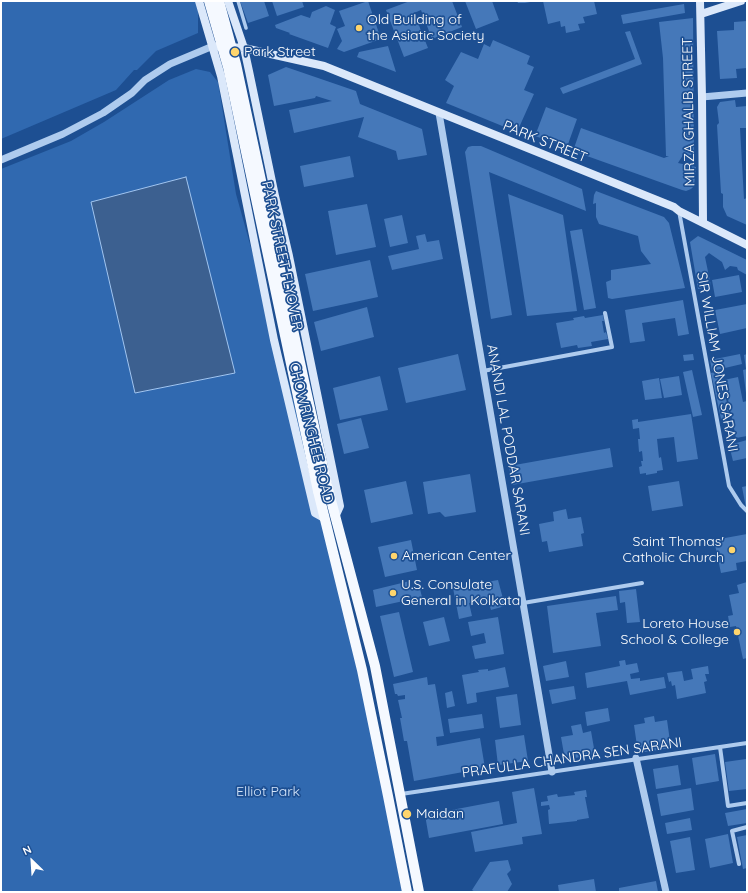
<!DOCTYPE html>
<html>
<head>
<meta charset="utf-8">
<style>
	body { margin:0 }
	#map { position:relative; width:748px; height:893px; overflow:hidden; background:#1d4f92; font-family:Quicksand,sans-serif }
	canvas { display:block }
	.frame { position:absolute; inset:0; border:2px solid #fff; pointer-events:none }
	.north { position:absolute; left:12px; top:841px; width:40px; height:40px; -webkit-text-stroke:3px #1d4f92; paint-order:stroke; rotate:335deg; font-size:11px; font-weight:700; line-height:16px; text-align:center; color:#fff }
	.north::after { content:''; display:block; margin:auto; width:14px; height:18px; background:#fff; clip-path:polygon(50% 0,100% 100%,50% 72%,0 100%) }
</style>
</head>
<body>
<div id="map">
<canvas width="748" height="893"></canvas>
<div class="frame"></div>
<div class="north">N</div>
</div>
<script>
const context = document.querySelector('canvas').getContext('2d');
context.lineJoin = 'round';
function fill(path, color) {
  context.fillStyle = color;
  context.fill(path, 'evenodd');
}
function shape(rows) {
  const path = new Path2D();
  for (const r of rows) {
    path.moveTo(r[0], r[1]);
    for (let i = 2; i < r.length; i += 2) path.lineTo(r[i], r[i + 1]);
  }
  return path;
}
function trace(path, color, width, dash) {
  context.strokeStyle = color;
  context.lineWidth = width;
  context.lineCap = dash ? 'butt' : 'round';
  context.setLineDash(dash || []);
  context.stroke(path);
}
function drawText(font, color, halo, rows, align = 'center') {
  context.font = font + ' Quicksand,sans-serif';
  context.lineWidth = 3.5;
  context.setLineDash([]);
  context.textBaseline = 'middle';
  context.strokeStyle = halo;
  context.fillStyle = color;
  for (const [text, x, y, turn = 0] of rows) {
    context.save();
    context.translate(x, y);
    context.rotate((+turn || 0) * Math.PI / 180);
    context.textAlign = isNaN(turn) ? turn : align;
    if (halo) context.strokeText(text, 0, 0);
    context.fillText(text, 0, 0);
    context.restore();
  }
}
fill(shape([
	[1,1,196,1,198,6,198,33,156,51,137,70,134,70,116,90,1,139],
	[196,69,210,72,218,82,219,88,236,194,291,391,358,658,402,892,1,892,1,169,71,141,104,122,169,80]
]), '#3069b0');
const water = shape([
	[186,177,235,373,135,393,91,202,186,177]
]);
fill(water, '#3c6090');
trace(water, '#a1c5f0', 1);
fill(shape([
	[240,1,264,1,269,16,248,23],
	[272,1,302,1,304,7,277,16],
	[368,1,381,39,344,52,337,49,342,41,337,29,345,26,339,11],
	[410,1,452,1,462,27,432,39,421,10,414,13,428,48,404,57,386,10],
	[465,1,492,1,499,20,476,29],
	[517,1,536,1,525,3,518,3],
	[543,1,594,1,597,14,583,17,585,23,578,24,580,30,566,33,565,26,561,27,560,21,548,24],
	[684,4,685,13,623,24,621,15],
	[326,6,335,10,330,24,336,27,328,48,289,34,290,33,276,28,275,25,301,15,310,18,312,12],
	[693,18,694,155,683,155,678,163,696,167,694,186,691,189,686,191,682,190,573,151,581,128,664,158,669,156,666,156,663,58,659,22],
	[747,21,747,68,736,69,737,78,720,79,717,31,734,30,734,22],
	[630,31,642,64,563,94,560,88,635,59,625,32],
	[493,40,530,56,527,64,534,67,524,90,534,94,517,132,446,103,454,86,445,80,461,52,478,59,484,44,490,47],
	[388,46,396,72,357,57,359,52],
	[286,67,356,91,360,104,422,129,427,155,398,160,396,151,358,137,364,117,294,133,289,110,332,101,316,96,315,98,274,106,268,75],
	[735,100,736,107,747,106,747,128,740,128,744,199,747,198,747,225,727,216,723,207,723,194,721,193,717,125,719,123,717,107,720,102],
	[546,107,577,119,567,147,535,136],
	[472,146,481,146,582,189,586,211,489,172,512,315,491,319,465,152,468,147],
	[350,156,354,177,304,187,300,166],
	[596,191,664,217,669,223,685,288,612,299,608,298,606,282,611,280,611,270,651,264,641,251,638,236,599,224,596,217,596,203,593,204,594,195],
	[508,194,563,215,577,311,527,316],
	[367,204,376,247,336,255,328,211],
	[402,215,408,243,390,247,384,219],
	[582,229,596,308,584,310,570,231],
	[425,234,427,242,439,240,443,259,392,270,388,256,419,249,416,236],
	[698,236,747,260,747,275,738,270,737,267,730,266,725,270,722,262,709,253,705,257,711,286,698,289,690,242],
	[370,260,378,297,313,311,305,274],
	[739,275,742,292,715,297,712,280],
	[683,300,689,334,678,336,675,318,642,323,645,341,630,343,625,310],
	[747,304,747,328,720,334,715,310],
	[367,307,374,337,321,351,314,322],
	[603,315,604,321,602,321,604,333,606,332,608,339,591,342,592,346,578,348,577,345,561,348,556,323,574,320,573,318,584,316,585,318],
	[458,354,466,390,406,403,398,368],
	[693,354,694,360,684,361,683,355],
	[740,354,742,364,712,371,710,360],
	[747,354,747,369,746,369,744,355],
	[747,369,747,393,746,393,743,370],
	[692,370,702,415,693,417,683,372],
	[720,371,730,417,721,419,711,373],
	[380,376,388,410,340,420,333,388],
	[679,376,682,395,664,398,660,379],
	[738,377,743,402,747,401,747,436,736,438,724,380],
	[659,378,662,398,645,400,642,381],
	[691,414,698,459,677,462,674,437,657,439,659,458,661,457,663,470,657,471,657,473,646,475,646,473,640,474,639,467,642,466,641,461,643,461,642,451,639,452,638,439,640,439,639,428,633,429,632,420,638,419,638,422],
	[361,418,369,448,344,454,337,424],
	[747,440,747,458,733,461,729,445],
	[610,448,613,467,512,485,509,466],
	[470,474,476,512,445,517,440,512,428,514,423,482],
	[406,481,413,514,371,523,364,490],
	[679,481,683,506,652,511,648,486],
	[747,486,747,508,746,508,742,487],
	[566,509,568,519,581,517,584,533,581,534,583,546,549,552,547,541,542,542,539,524,554,521,553,512],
	[747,534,747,561,736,563,737,570,721,573,714,540],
	[411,540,417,570,385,577,378,547],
	[498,580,505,606,491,610,488,600,469,603,472,616,459,619,453,588],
	[410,581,411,587,419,585,422,597,376,607,373,590],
	[747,582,747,658,743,659,736,626,730,627,728,616,733,615,729,595,739,593,737,585],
	[636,589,640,622,627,623,625,602,620,603,619,591],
	[616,596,618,610,596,613,601,646,553,653,547,606],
	[399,612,413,672,394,677,380,616],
	[444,617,450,641,429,646,423,622],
	[498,617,504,654,475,659,472,646,486,643,484,633,471,636,468,622],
	[625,660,626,665,637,663,639,672,630,674,631,679,640,678,640,681,664,677,666,688,630,695,627,681,587,688,585,673,620,666,619,661],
	[566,661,569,677,546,681,543,666],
	[708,666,709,674,705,674,707,681,704,682,706,693,677,699,675,685,672,686,671,681,669,682,667,673,682,671,684,681,693,679,691,669],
	[505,667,509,687,476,693,477,702,467,704,462,675,479,672,478,670,488,669,488,671],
	[427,677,428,685,435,684,444,736,436,737,437,746,480,738,485,768,414,781,407,741,404,741,400,718,402,718,398,700,405,699,405,695,398,696,397,694,395,694,393,684],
	[574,686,576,699,552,704,549,690],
	[452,691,455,706,447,708,445,693],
	[517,694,521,725,500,728,496,697],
	[608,708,610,721,587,726,585,712],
	[482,714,484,728,450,733,448,719],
	[654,716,655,722,667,720,671,748,638,753,634,725,645,723,644,718],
	[581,724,583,733,591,731,595,754,565,760,561,737,573,735,571,726],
	[524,735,528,761,498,765,495,740],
	[715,754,719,781,696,785,692,758],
	[746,759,747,789,729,791,725,762],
	[678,765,681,785,656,789,653,769],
	[534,788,542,834,522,837,523,844,475,852,471,832,517,823,512,792],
	[691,788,694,810,661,816,657,794],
	[586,790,587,797,585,797,589,818,577,820,577,821,549,824,548,810,550,809,549,805,541,806,541,802,548,801,547,796,557,794,558,797,575,795,574,792],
	[499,801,503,824,429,838,425,815],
	[747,809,747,823,728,826,725,813],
	[690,818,692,830,667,834,665,823],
	[728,834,733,863,710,868,705,839],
	[747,835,747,868,743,869,737,837],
	[690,837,695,870,676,873,670,841],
	[508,860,511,870,507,874,512,884,507,892,475,892,472,890,490,862],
	[594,879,596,892,559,892,558,885],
	[656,881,658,892,619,892,619,888]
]), '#4578b9');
trace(shape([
	[238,1,246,28]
]), '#aecbee', 3.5);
trace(shape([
	[679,211,729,486,741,505,747,511],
	[483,371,612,347,605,313],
	[523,603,642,583],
	[720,747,728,806,747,803],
	[401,794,747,743],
	[739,864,732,831,747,827]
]), '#aecbee', 4);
trace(shape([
	[702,97,747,93],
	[439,113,552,772],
	[1,160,63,134,103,113,132,93,145,80,170,64,213,46],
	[636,758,666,892]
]), '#aecbee', 7);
trace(shape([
	[199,1,221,76,274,340,315,513,324,518],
	[228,1,244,48,249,71,275,196,289,256,340,506,335,517],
	[700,1,702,97,703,222],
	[701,14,741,1],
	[213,46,244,48,324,66,674,207,679,211,747,245]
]), '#dbe8fa', 8);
trace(shape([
	[328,489,375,666,419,892],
	[318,491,362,670,388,796,407,892]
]), '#f5f9ff', 10);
trace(shape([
	[209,1,228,67,318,491],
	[219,1,236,64,306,390,328,489]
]), '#f5f9ff', 10);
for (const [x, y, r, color] of [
	[359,28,4,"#fed56d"],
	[235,52,5,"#fed56d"],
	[732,550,4,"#fed56d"],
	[394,556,4,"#fed56d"],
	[393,593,4,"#fed56d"],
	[737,632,4,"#fed56d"],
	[407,814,5,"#fed56d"]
]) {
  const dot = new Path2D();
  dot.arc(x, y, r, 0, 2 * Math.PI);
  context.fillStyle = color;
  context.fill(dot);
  trace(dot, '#1d4f92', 1.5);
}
drawText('14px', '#fff', '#1d4f92', [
	["Old Building of",367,20],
	["the Asiatic Society",367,36],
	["Park Street",244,52],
	["Saint Thomas'",724,542,"right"],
	["Catholic Church",724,558,"right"],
	["American Center",402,556],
	["U.S. Consulate",401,585],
	["General in Kolkata",401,601],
	["Loreto House",729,624,"right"],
	["School & College",729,640,"right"],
	["Maidan",416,814]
], 'left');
drawText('14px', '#fff', '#1d4f92', [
	["MIRZA GHALIB STREET",689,112,-91],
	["PARK STREET",545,142,22],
	["PARK STREET FLYOVER",282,256,78],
	["SIR WILLIAM JONES SARANI",717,362,80],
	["CHOWRINGHEE ROAD",311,433,76],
	["ANANDI LAL PODDAR SARANI",508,440,80],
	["PRAFULLA CHANDRA SEN SARANI",572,758,-8]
]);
drawText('14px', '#d4e5fa', '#1d4f92', [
	["Elliot Park",268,792]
]);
</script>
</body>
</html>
